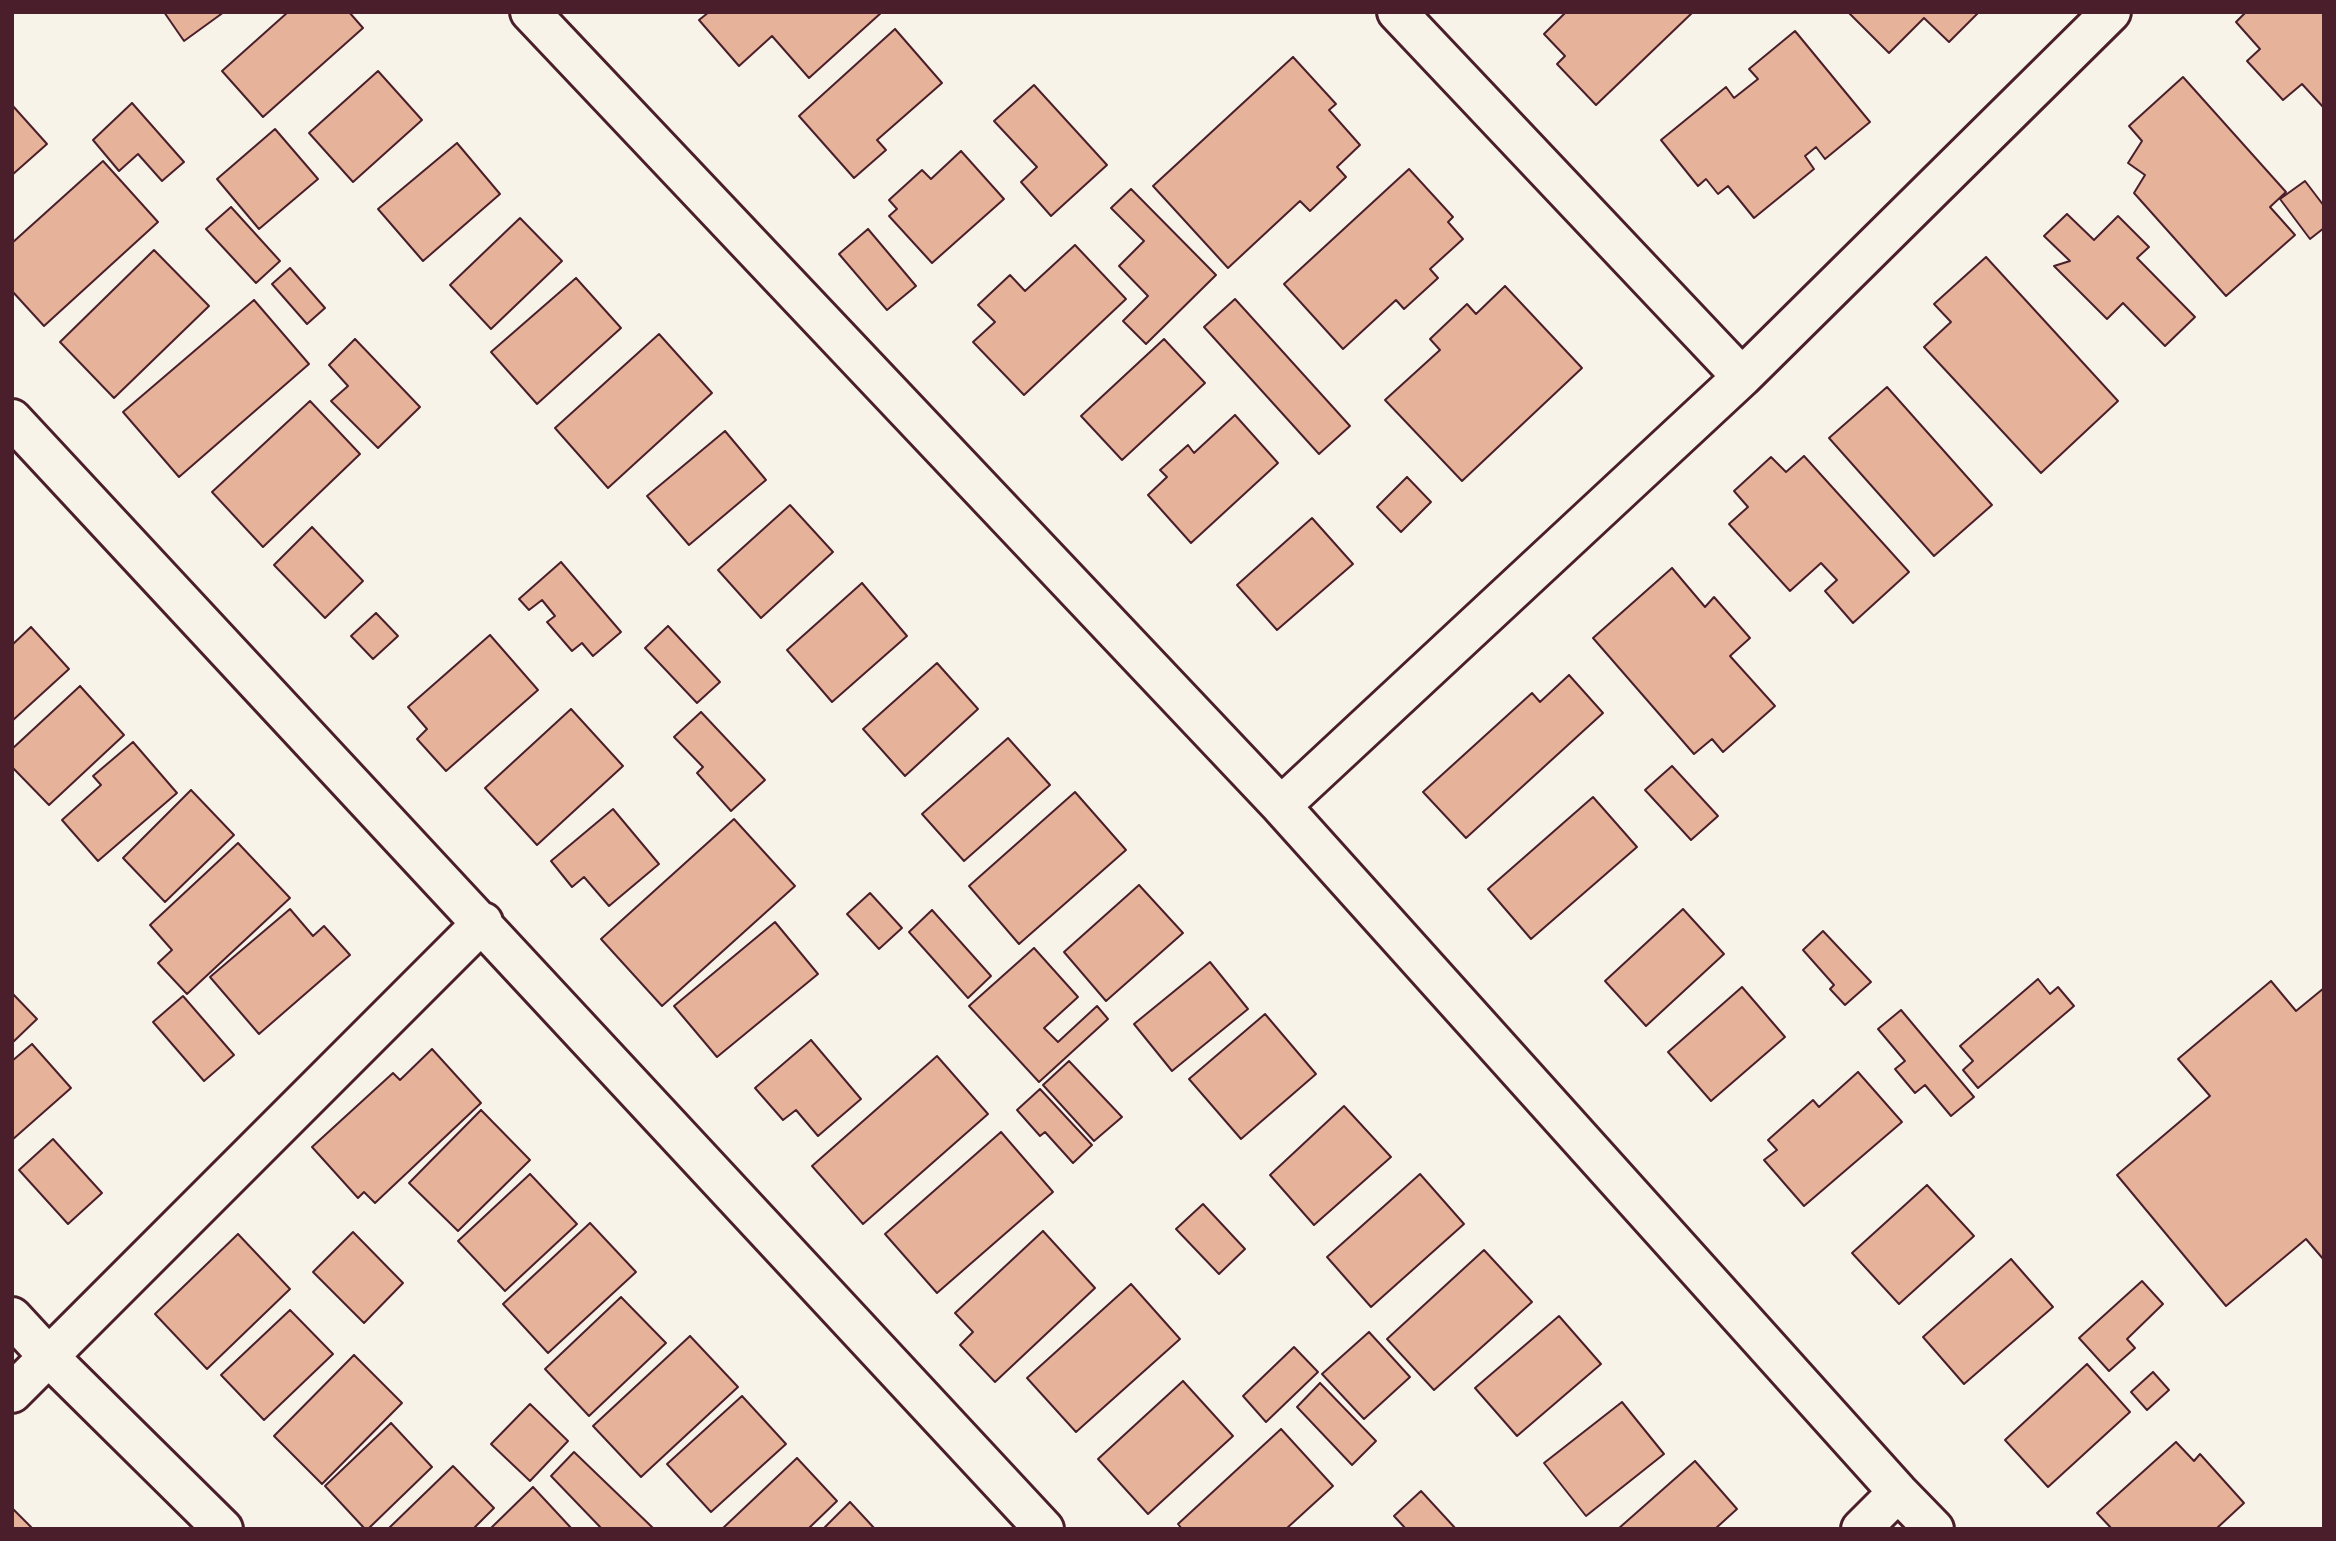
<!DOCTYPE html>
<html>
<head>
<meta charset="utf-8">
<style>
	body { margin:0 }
	#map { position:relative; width:2336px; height:1541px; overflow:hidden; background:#f7f3e8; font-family:Mali,sans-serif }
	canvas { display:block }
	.frame { position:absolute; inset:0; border:14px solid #4a1f2b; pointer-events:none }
</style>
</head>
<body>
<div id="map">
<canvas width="2336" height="1541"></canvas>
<div class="frame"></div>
</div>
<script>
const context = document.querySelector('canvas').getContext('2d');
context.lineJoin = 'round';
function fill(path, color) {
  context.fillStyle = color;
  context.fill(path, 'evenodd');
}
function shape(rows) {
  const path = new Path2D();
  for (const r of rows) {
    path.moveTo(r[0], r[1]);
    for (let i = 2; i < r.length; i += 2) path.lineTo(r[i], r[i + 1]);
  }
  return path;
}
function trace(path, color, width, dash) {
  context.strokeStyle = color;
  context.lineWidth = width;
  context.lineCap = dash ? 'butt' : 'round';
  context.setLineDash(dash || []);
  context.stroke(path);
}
const building = shape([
	[164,12,224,12,184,41,164,12],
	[288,12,349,12,363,28,263,117,222,71,288,12],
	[709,12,882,12,809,78,772,36,739,66,699,20,709,12],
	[1566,12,1693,12,1596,105,1557,64,1565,56,1544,34,1566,12],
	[1848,12,1979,12,1949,42,1924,18,1889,53,1848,12],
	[2246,12,2324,12,2324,108,2302,84,2283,100,2247,61,2260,49,2236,22,2246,12],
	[895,29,942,83,877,140,886,150,854,178,799,116,895,29],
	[1795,31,1870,122,1825,159,1816,147,1805,156,1814,169,1754,218,1728,186,1718,194,1706,179,1698,186,1661,140,1726,87,1734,98,1758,79,1749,69,1795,31],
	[1293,57,1336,104,1329,110,1360,145,1337,167,1346,177,1310,211,1300,201,1228,268,1153,186,1293,57],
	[378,71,422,120,353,182,309,133,378,71],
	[2183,77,2286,192,2270,207,2295,235,2226,296,2134,193,2145,175,2128,163,2142,141,2129,126,2183,77],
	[1034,85,1107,165,1051,216,1021,182,1037,167,994,121,1034,85],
	[132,103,184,162,162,181,138,154,119,171,93,140,132,103],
	[12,105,47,144,12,175,12,105],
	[275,129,318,179,259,229,217,179,275,129],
	[457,143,500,194,423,261,378,209,457,143],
	[961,151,1004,199,932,263,889,216,897,209,889,200,922,170,931,179,961,151],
	[103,161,158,222,44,326,12,291,12,243,103,161],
	[1409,169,1453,217,1448,222,1463,239,1430,269,1438,278,1404,309,1396,300,1343,349,1284,284,1409,169],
	[2305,181,2324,206,2324,228,2310,239,2280,199,2305,181],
	[1131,189,1216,275,1146,344,1123,321,1148,296,1119,266,1144,241,1111,208,1131,189],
	[231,207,280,261,256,283,206,229,231,207],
	[2067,214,2094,240,2118,216,2149,247,2137,258,2195,317,2165,346,2123,303,2107,319,2054,266,2070,261,2044,236,2067,214],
	[520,218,562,261,491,329,450,285,520,218],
	[868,229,916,286,887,310,839,254,868,229],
	[1075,245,1126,299,1024,395,973,342,995,322,978,305,1010,275,1025,291,1075,245],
	[154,250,209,306,114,398,60,342,154,250],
	[1986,257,2118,401,2041,473,1924,347,1951,322,1934,304,1986,257],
	[290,268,325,308,307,324,272,284,290,268],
	[576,278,621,328,537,404,491,352,576,278],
	[1505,286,1582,368,1462,481,1385,400,1440,350,1430,339,1467,304,1476,314,1505,286],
	[1235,299,1350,426,1319,454,1204,327,1235,299],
	[254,300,309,364,179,477,123,412,254,300],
	[659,334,712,393,608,488,555,428,659,334],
	[355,339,420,407,378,448,331,401,348,386,329,365,355,339],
	[1164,339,1205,383,1122,460,1081,416,1164,339],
	[1887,387,1992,505,1934,556,1829,438,1887,387],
	[310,401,360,454,263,547,212,492,310,401],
	[1235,415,1278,463,1191,543,1148,495,1167,477,1160,470,1188,445,1194,453,1235,415],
	[725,431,766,480,689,545,647,496,725,431],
	[1804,456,1909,572,1853,623,1825,591,1837,580,1821,563,1790,591,1729,524,1748,507,1734,491,1771,457,1786,472,1804,456],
	[1407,477,1431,502,1401,532,1377,507,1407,477],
	[790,505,833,552,761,618,718,570,790,505],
	[1312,518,1353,564,1277,630,1237,585,1312,518],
	[312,527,363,581,325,618,274,565,312,527],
	[561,562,621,632,593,656,582,643,572,651,547,622,555,616,542,600,529,610,519,599,561,562],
	[1672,568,1705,607,1714,597,1750,638,1730,656,1775,706,1723,752,1712,739,1694,754,1593,638,1672,568],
	[862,583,907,636,832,702,787,650,862,583],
	[376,613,398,636,373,659,351,636,376,613],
	[668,626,720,682,697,703,645,648,668,626],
	[31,627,69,669,12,721,12,645,31,627],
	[490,635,538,690,446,771,417,739,427,729,408,707,490,635],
	[937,663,978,709,905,776,863,729,937,663],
	[1569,675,1603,713,1466,838,1423,792,1532,693,1540,702,1569,675],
	[80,686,124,735,49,805,12,767,12,749,80,686],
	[571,709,623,766,537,845,485,788,571,709],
	[701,712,765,780,731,811,697,773,703,767,674,737,701,712],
	[1008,738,1050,785,964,861,922,814,1008,738],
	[133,742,177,793,98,861,62,820,101,785,93,776,133,742],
	[1672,766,1718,816,1691,840,1645,790,1672,766],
	[191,790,234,835,165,902,123,858,191,790],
	[1075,792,1126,850,1019,944,969,886,1075,792],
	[1593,797,1637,847,1531,939,1488,889,1593,797],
	[613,809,659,864,609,906,584,877,572,887,551,861,613,809],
	[734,819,795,886,662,1006,601,939,734,819],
	[238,843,290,898,187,994,158,963,172,950,150,925,238,843],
	[1139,885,1183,933,1106,1001,1064,952,1139,885],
	[870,893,902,928,879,949,847,914,870,893],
	[290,909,313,936,324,926,350,955,259,1034,210,977,290,909],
	[1683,909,1724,954,1646,1026,1605,981,1683,909],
	[932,910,991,976,968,998,909,932,932,910],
	[775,922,818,974,717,1057,674,1006,775,922],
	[1823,931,1871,982,1845,1005,1830,989,1834,985,1803,950,1823,931],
	[1034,948,1078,997,1044,1028,1058,1042,1097,1006,1108,1019,1039,1082,969,1006,1034,948],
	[1210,962,1248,1009,1172,1071,1134,1024,1210,962],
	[2038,979,2050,994,2058,987,2074,1006,1978,1088,1963,1070,1973,1061,1960,1046,2038,979],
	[2271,981,2296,1011,2324,988,2324,1260,2306,1239,2226,1306,2117,1175,2210,1096,2178,1059,2271,981],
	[1742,987,1785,1037,1711,1101,1668,1052,1742,987],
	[12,993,37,1019,12,1043,12,993],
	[183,996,234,1055,204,1081,153,1022,183,996],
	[1901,1010,1974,1097,1951,1116,1925,1085,1915,1093,1895,1069,1905,1061,1878,1029,1901,1010],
	[1265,1014,1316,1074,1241,1139,1189,1079,1265,1014],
	[811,1040,861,1099,818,1136,796,1110,783,1120,755,1088,811,1040],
	[32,1044,71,1088,12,1140,12,1061,32,1044],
	[432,1049,481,1103,375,1203,364,1192,358,1198,312,1147,393,1073,400,1080,432,1049],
	[937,1056,988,1114,863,1224,812,1166,937,1056],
	[1069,1061,1122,1117,1094,1141,1043,1085,1069,1061],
	[1858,1072,1902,1122,1804,1206,1764,1160,1777,1150,1768,1140,1813,1100,1819,1107,1858,1072],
	[1040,1089,1092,1145,1073,1163,1045,1132,1040,1136,1017,1110,1040,1089],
	[1344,1106,1391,1157,1314,1225,1270,1175,1344,1106],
	[481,1110,530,1160,458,1231,409,1183,481,1110],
	[1001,1132,1053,1192,937,1293,885,1234,1001,1132],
	[53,1139,102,1193,68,1224,19,1170,53,1139],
	[530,1174,577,1224,505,1291,458,1241,530,1174],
	[1420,1174,1464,1224,1371,1307,1327,1257,1420,1174],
	[1927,1185,1974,1236,1899,1304,1852,1253,1927,1185],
	[1203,1204,1245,1249,1219,1274,1176,1229,1203,1204],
	[590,1223,636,1272,548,1353,503,1304,590,1223],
	[1043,1231,1095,1288,995,1382,960,1345,973,1332,955,1313,1043,1231],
	[353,1232,403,1283,364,1323,313,1272,353,1232],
	[238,1234,290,1289,207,1369,155,1314,238,1234],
	[1484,1250,1532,1302,1434,1390,1387,1339,1484,1250],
	[2011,1259,2053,1307,1964,1384,1923,1337,2011,1259],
	[2142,1281,2163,1304,2127,1339,2135,1348,2109,1371,2079,1338,2142,1281],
	[1131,1284,1180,1339,1076,1432,1027,1378,1131,1284],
	[621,1297,666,1343,589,1416,545,1369,621,1297],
	[290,1310,333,1354,264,1420,221,1375,290,1310],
	[1559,1316,1601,1364,1517,1436,1475,1388,1559,1316],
	[1369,1332,1410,1377,1364,1419,1322,1374,1369,1332],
	[690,1336,738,1387,641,1477,593,1426,690,1336],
	[1294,1347,1318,1372,1266,1422,1243,1396,1294,1347],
	[354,1355,402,1403,322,1484,274,1436,354,1355],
	[2087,1364,2130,1412,2048,1487,2005,1440,2087,1364],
	[2153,1372,2169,1390,2147,1410,2131,1392,2153,1372],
	[1183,1381,1233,1436,1148,1514,1098,1459,1183,1381],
	[1320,1383,1376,1441,1352,1465,1297,1407,1320,1383],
	[742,1396,786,1444,711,1512,667,1464,742,1396],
	[1622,1402,1664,1454,1586,1516,1544,1463,1622,1402],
	[530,1404,568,1441,530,1481,491,1444,530,1404],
	[391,1423,432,1467,368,1529,365,1529,325,1486,391,1423],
	[1281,1429,1333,1486,1286,1529,1182,1529,1178,1524,1281,1429],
	[2176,1442,2194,1461,2200,1454,2244,1503,2216,1529,2112,1529,2097,1513,2176,1442],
	[574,1452,654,1529,602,1529,551,1476,574,1452],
	[797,1458,837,1501,808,1529,722,1529,797,1458],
	[1695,1461,1737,1509,1715,1529,1618,1529,1695,1461],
	[453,1466,494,1508,473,1529,388,1529,453,1466],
	[533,1487,572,1529,490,1529,533,1487],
	[1421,1491,1456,1529,1406,1529,1394,1516,1421,1491],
	[850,1502,875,1529,823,1529,850,1502],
	[12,1508,33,1529,12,1529,12,1508]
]);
fill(building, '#e6b299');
trace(building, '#4a1f2b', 2);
const street = shape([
	[530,12,1281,806,1898,1492,1934,1529],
	[1397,12,1742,377],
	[12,419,1044,1529],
	[1281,806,1742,377,2111,12],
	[12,1317,49,1357,223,1529],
	[12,1393,483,922],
	[1861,1529,1898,1492]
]);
trace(street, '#4a1f2b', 44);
trace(street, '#f7f3e8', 38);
</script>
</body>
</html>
